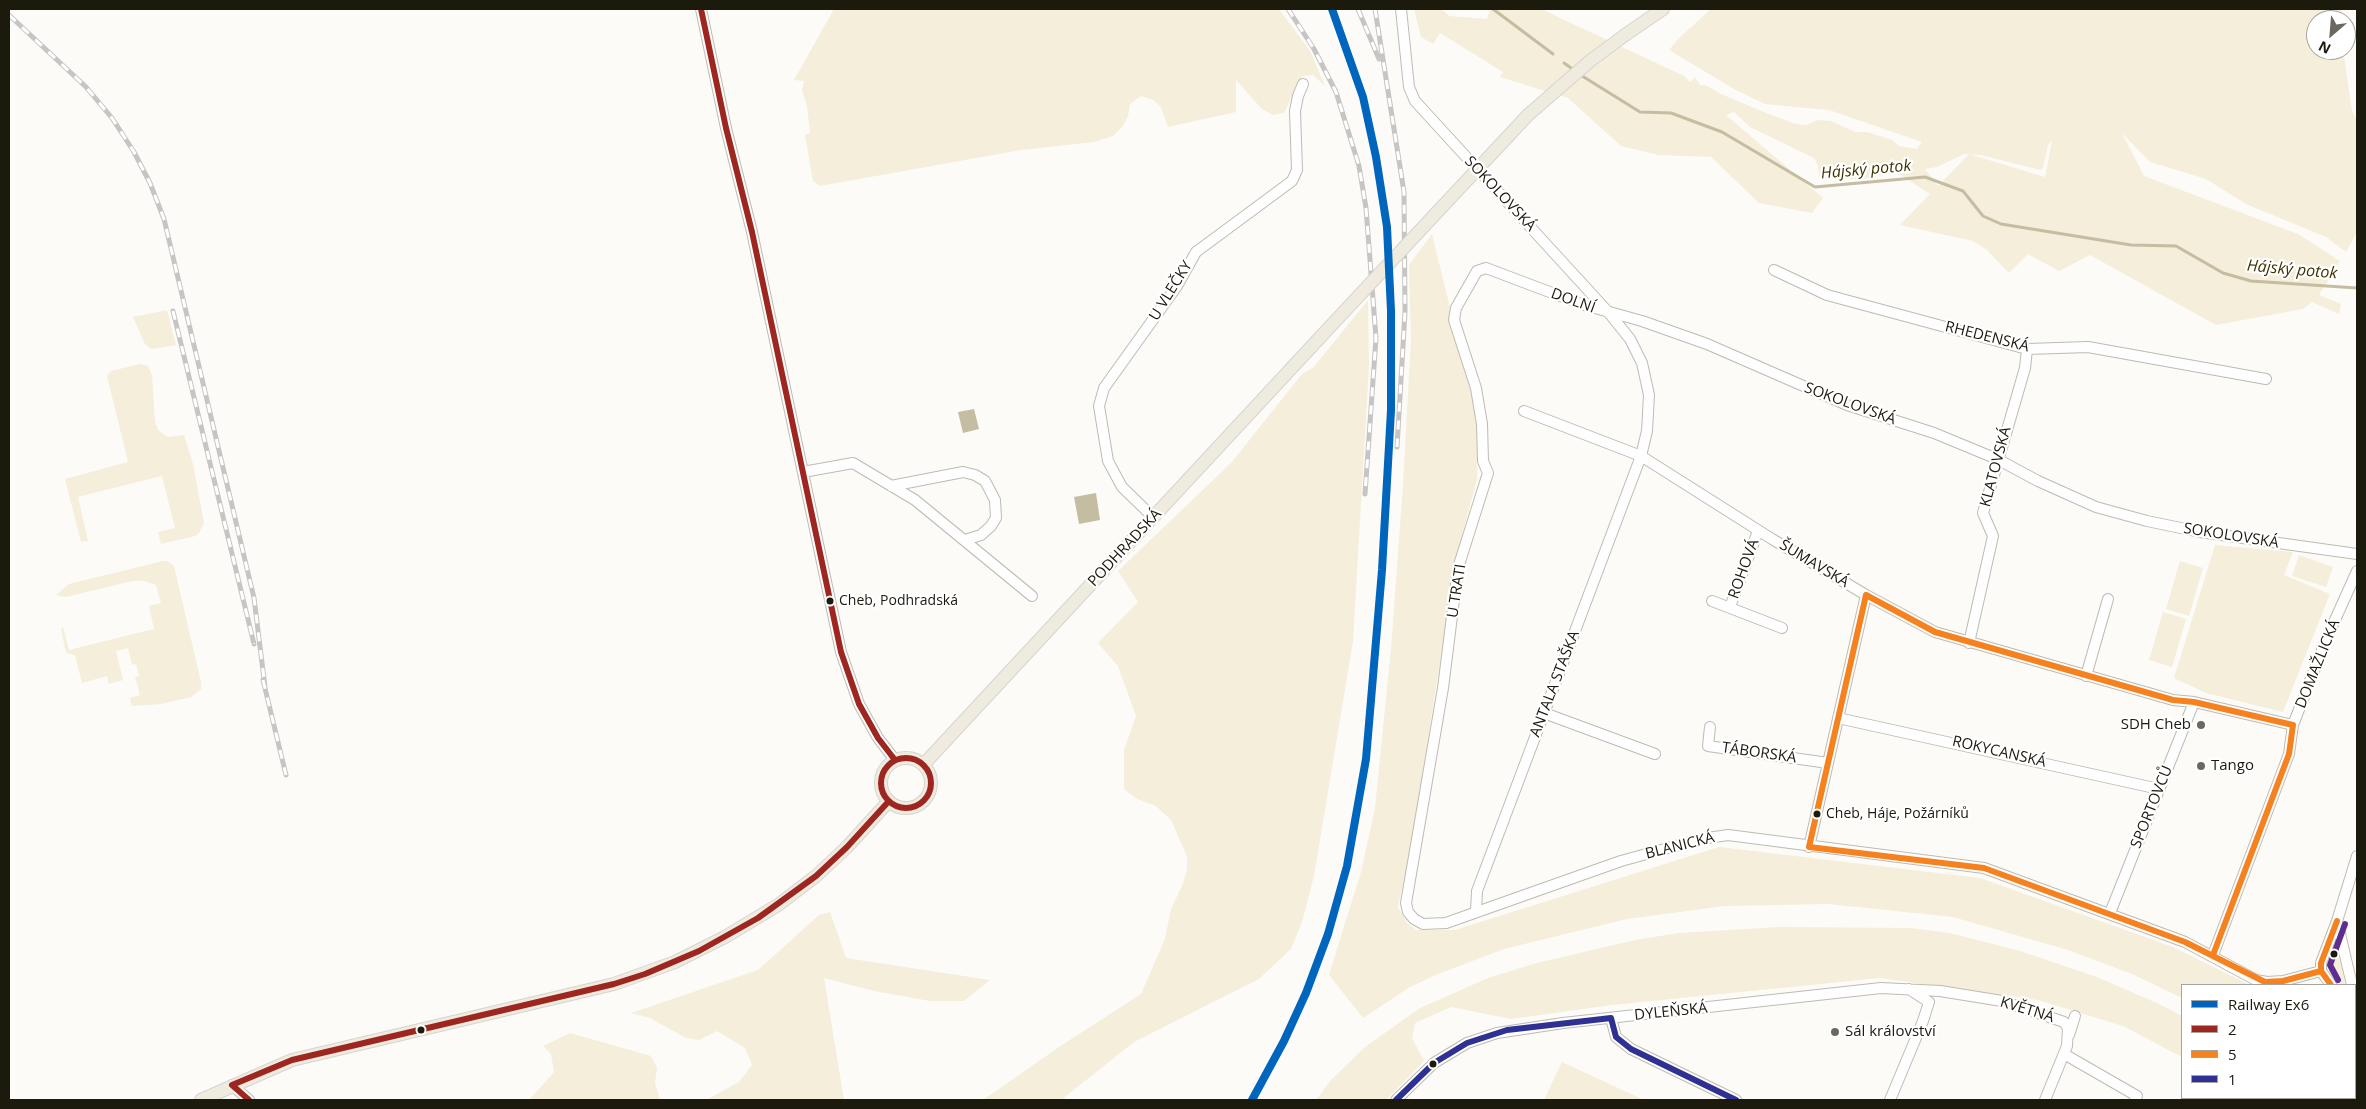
<!DOCTYPE html>
<html>
<head>
<meta charset="utf-8">
<style>
	body { margin:0 }
	#map { position:relative; width:2366px; height:1109px; overflow:hidden; background:#fcfbf7; font-family:"Open Sans",sans-serif }
	canvas { display:block }
	.frame { position:absolute; inset:0; border:10px solid #1c190d; pointer-events:none }
	.legend { position:absolute; left:2181px; top:984px; width:175px; height:115px; box-sizing:border-box; background:#fff; border:1px solid #a4a39e; margin:0; padding:6px 9px; list-style:none; font-size:15px; color:#1c190d }
	.legend li { display:flex; align-items:center; gap:10px; height:25px }
	.legend b { width:25px; border:1px solid #a4a39e }
	.north { position:absolute; left:2306px; top:10px; width:50px; height:50px; box-sizing:border-box; background:#fff; border:1px solid #a4a39e; border-radius:50%; rotate:207deg; font-size:14px; font-weight:700; line-height:20px; text-align:center; color:#1c190d }
	.north::after { content:''; display:block; margin:auto; width:18px; height:22px; background:#6a685f; clip-path:polygon(50% 0,100% 100%,50% 72%,0 100%) }
</style>
</head>
<body>
<div id="map">
<canvas width="2366" height="1109"></canvas>
<div class="frame"></div>
<ul class="legend">
<li><b style="height:6px;background:#0065bd"></b>Railway Ex6</li>
<li><b style="height:6px;background:#9e2621"></b>2</li>
<li><b style="height:6px;background:#f5811f"></b>5</li>
<li><b style="height:6px;background:#2e3092"></b>1</li>
</ul>
<div class="north">N</div>
</div>
<script>
const context = document.querySelector('canvas').getContext('2d');
context.lineJoin = 'round';
function fill(path, color) {
  context.fillStyle = color;
  context.fill(path, 'evenodd');
}
function shape(rows) {
  const path = new Path2D();
  for (const r of rows) {
    if (r.length === 3) {
      path.moveTo(r[0] + r[2], r[1]);
      path.arc(r[0], r[1], r[2], 0, 2 * Math.PI);
      continue;
    }
    path.moveTo(r[0], r[1]);
    for (let i = 2; i < r.length; i += 2) path.lineTo(r[i], r[i + 1]);
  }
  return path;
}
function trace(path, color, width, dash) {
  context.strokeStyle = color;
  context.lineWidth = width;
  context.lineCap = dash ? 'butt' : 'round';
  context.setLineDash(dash || []);
  context.stroke(path);
}
function drawText(font, color, halo, rows, align = 'center') {
  context.font = font + ' "Open Sans",sans-serif';
  context.lineWidth = 4.5;
  context.setLineDash([]);
  context.textBaseline = 'middle';
  context.strokeStyle = halo;
  context.fillStyle = color;
  for (const [text, x, y, turn = 0] of rows) {
    context.save();
    context.translate(x, y);
    context.rotate((+turn || 0) * Math.PI / 180);
    context.textAlign = isNaN(turn) ? turn : align;
    if (halo) context.strokeText(text, 0, 0);
    context.fillText(text, 0, 0);
    context.restore();
  }
}
fill(shape([
	[834,9,1279,9,1310,51,1325,86,1313,75,1302,76,1284,113,1273,115,1262,109,1236,80,1236,112,1168,127,1161,107,1153,100,1141,96,1130,104,1128,116,1123,126,1113,136,1094,142,1021,150,820,186,813,181,805,135,810,133,807,106,802,90,804,81,794,80],
	[1414,9,1442,9,1449,16,1487,19,1490,9,1541,9,1684,76,1690,82,1695,77,1700,85,1705,85,1721,94,1766,113,1796,124,1806,125,1818,120,1831,121,1855,132,1867,132,1892,140,1899,146,1917,149,1922,142,1829,110,1765,104,1736,90,1669,50,1679,38,1711,9,2341,9,2342,20,2316,20,2316,50,2343,50,2352,111,2357,120,2357,232,2346,252,2326,237,2246,204,2206,179,2150,162,2122,133,2144,176,2298,234,2340,261,2319,295,2341,304,2339,314,2312,302,2303,309,2216,325,2090,255,2059,271,2028,254,2009,273,1987,250,1973,241,1900,225,1930,194,1896,172,1863,179,1822,179,1819,176,1818,166,1814,158,1750,127,1734,112,1726,115,1823,198,1812,213,1759,203,1711,157,1659,155,1621,146,1568,98,1500,77,1503,72,1440,33,1433,44,1421,37],
	[2052,141,2045,177,1969,154,1938,186,1925,169,1937,167,1964,154,1981,155,2040,170,2043,168,2048,145],
	[1432,234,1478,422,1477,479,1456,558,1412,842,1398,907,1407,923,1416,930,1455,930,1719,847,1980,878,2173,947,2250,985,2182,985,2182,998,2132,974,2068,950,1953,917,1828,904,1725,906,1627,919,1504,949,1438,974,1410,987,1363,1018,1329,975,1361,872,1375,808,1391,649,1403,485,1411,339,1409,265],
	[1368,300,1369,366,1353,641,1314,876,1302,922,1291,949,1259,979,1134,1042,1061,1100,983,1100,1059,1047,1141,994,1165,939,1171,909,1182,886,1187,869,1187,856,1171,820,1156,806,1137,799,1124,789,1124,750,1136,716,1118,666,1098,643,1138,602,1118,571,1231,463,1302,374,1313,368],
	[167,310,176,345,151,349,145,344,133,317],
	[140,364,148,366,152,375,155,422,158,430,168,437,184,435,193,464,204,523,199,533,195,536,161,544,158,532,175,528,162,476,78,497,88,541,81,542,65,479,128,462,107,376,111,371],
	[2215,545,2293,552,2284,575,2330,594,2283,712,2206,693,2174,678],
	[2299,555,2333,567,2326,587,2292,576],
	[163,561,167,561,174,566,201,682,201,689,191,697,161,704,132,706,130,698,140,695,135,677,139,676,136,664,132,665,128,648,116,651,123,680,109,684,107,676,82,683,75,655,66,653,61,629,63,627,69,650,154,629,149,606,161,603,156,585,144,581,132,581,66,597,56,595,69,584],
	[2180,561,2203,568,2189,616,2166,609],
	[2163,612,2186,619,2172,667,2149,660],
	[830,912,846,958,990,980,964,1001,930,1001,874,991,824,978,844,1100,706,1100,739,1082,752,1065,745,1048,717,1031,699,1040,686,1038,650,1018,631,1013,758,970,819,915],
	[1779,927,1911,928,1950,933,2020,951,2097,977,2159,1004,2182,1016,2182,1057,2123,1026,2038,1000,1880,978,1612,1005,1511,1019,1451,1007,1415,1023,1412,1038,1424,1061,1386,1100,1316,1100,1331,1080,1365,1047,1420,1008,1488,978,1537,963,1635,940,1679,933],
	[2332,952,2341,957,2345,985,2341,985,2329,972,2328,960],
	[570,1033,651,1056,657,1068,655,1083,660,1100,529,1100,554,1072,551,1054,543,1046],
	[1562,1062,1644,1100,1544,1100]
]), '#f4eeda');
fill(shape([
	[974,409,979,429,963,433,958,412],
	[1096,493,1100,520,1079,524,1074,497]
]), '#c5bda2');
trace(shape([
	[1493,9,1553,54],
	[1564,63,1574,70],
	[1579,74,1640,112,1671,113,1722,132,1815,187,1925,177,1963,191,1983,216,2001,224,2131,245,2176,246,2223,273,2251,281,2357,288]
]), '#c5bda2', 3);
const minor = shape([
	[701,9,726,128,752,232,841,652,859,704,878,738,895,760],
	[1401,9,1409,87,1415,101,1609,313,1630,339,1642,363,1649,395,1647,431,1641,456,1477,891,1476,912],
	[1774,270,1827,295,2027,349,2088,347,2266,379],
	[1524,411,1641,456,1772,539,1866,595,1935,632,2173,700,2194,702,2293,725],
	[803,472,853,463,915,500,1032,596],
	[891,486,963,472,975,475,985,481,995,500,996,518,991,526,981,535,965,540],
	[1153,517,1122,487,1108,461,1099,406,1104,388,1177,286,1196,252,1292,181,1297,170,1295,111,1298,96,1303,84],
	[1712,601,1782,628],
	[1730,607,1758,531],
	[1969,643,1993,536,1983,513,2025,368,2027,349],
	[2086,676,2108,599],
	[1544,713,1655,754],
	[1838,718,2159,789],
	[1710,727,1708,746,1828,763],
	[1809,847,1866,595],
	[2110,913,2194,702],
	[2337,921,2352,985],
	[2213,955,2289,754,2293,725,2326,640,2357,571],
	[2321,971,2283,981,2267,982,2256,980,2185,942,1984,868,1728,835,1701,839,1621,861,1446,923,1423,924,1414,919,1408,912,1406,903,1443,688,1458,568,1488,473,1483,461,1482,424,1476,388,1454,320,1456,308,1477,271,1486,268,1584,305,1642,321,1707,344,1847,405,1934,433,1997,459,2038,481,2096,507,2147,521,2200,532,2357,554],
	[2331,985,2321,971,2321,963,2337,921,2357,856],
	[2355,995,2357,1006],
	[1611,1018,1616,1037,1631,1049,1736,1100],
	[2069,1035,2075,1016],
	[2064,1054,2137,1096,2135,1100],
	[232,1085,249,1100],
	[1396,1100,1434,1063,1467,1043,1497,1033,1563,1023,1881,988,1940,991,2002,1001,2064,1022,2068,1028,2067,1046,2045,1100],
	[1890,1100,1923,1021,1929,1002,1909,989],
	[2290,1100,2292,1098]
]);
const major = shape([
	[1625,35,1663,9],
	[906,783,25],
	[924,764,1326,331],
	[201,1100,292,1060,614,984,675,962,725,937,778,905,816,876,847,847,889,801]
]);
trace(minor, '#bdbbb3', 12);
trace(major, '#d5d4d0', 14);
trace(minor, '#fffefe', 10);
trace(major, '#efecdf', 12);
const rail = shape([
	[1288,9,1314,49,1336,92,1359,166,1366,208,1376,338,1365,494],
	[1358,9,1379,59],
	[1375,9,1404,192,1405,312,1397,447],
	[9,15,86,87,112,118,134,152,150,183,164,219,254,598,265,687],
	[173,311,254,644],
	[263,680,286,775]
]);
trace(rail, '#c6c5c4', 5);
trace(rail, '#fff', 3, [9]);
const majorBridge = shape([
	[1326,331,1528,115,1590,61,1625,35]
]);
trace(majorBridge, '#d5d4d0', 14, []);
trace(majorBridge, '#efecdf', 12);
trace(shape([
	[701,9,726,128,752,232,841,652,859,704,878,738,895,760],
	[906,783,25],
	[249,1100,232,1085,292,1060,614,984,645,974,699,951,758,918,816,876,847,847,889,801]
]), '#9e2621', 6);
trace(shape([
	[2213,955,2289,754,2293,725,2194,702,2173,700,1935,632,1866,595,1809,847,1984,868,2185,942,2265,982,2283,981,2321,971],
	[2331,985,2321,971,2321,963,2337,921]
]), '#f5811f', 6);
trace(shape([
	[1396,1100,1434,1063,1467,1043,1507,1030,1611,1018,1616,1037,1631,1049,1736,1100]
]), '#2e3092', 6);
trace(shape([
	[2338,980,2330,965,2345,924]
]), '#5e2d90', 6);
trace(shape([
	[1252,1100,1284,1041,1306,993,1328,934,1347,866,1366,759,1382,570,1391,410,1391,311,1387,227,1376,157,1363,97,1332,9]
]), '#0065bd', 8);
for (const [x, y, r, color] of [
	[830,601,4.5,"#1c190d"],
	[2201,725,5,"#6a685f"],
	[2201,766,5,"#6a685f"],
	[1817,814,4.5,"#1c190d"],
	[2334,954,4.5,"#1c190d"],
	[421,1030,4.5,"#1c190d"],
	[1835,1032,5,"#6a685f"],
	[1433,1064,4.5,"#1c190d"]
]) {
  const dot = new Path2D();
  dot.arc(x, y, r, 0, 2 * Math.PI);
  context.fillStyle = color;
  context.fill(dot);
  trace(dot, '#fff', 2);
}
drawText('14px', '#1c190d', '#fff', [
	["Cheb, Podhradská",839,601],
	["Cheb, Háje, Požárníků",1826,814]
], 'left');
drawText('15px', '#1c190d', '#fff', [
	["SOKOLOVSKÁ",1500,194,47],
	["U VLEČKY",1171,291,-58],
	["DOLNÍ",1573,301,20],
	["RHEDENSKÁ",1987,337,14],
	["SOKOLOVSKÁ",1850,404,20],
	["KLATOVSKÁ",1996,467,-75],
	["SOKOLOVSKÁ",2231,536,9],
	["PODHRADSKÁ",1125,548,-47],
	["ŠUMAVSKÁ",1814,564,31],
	["ROHOVÁ",1744,569,-70],
	["U TRATI",1457,591,-81],
	["DOMAŽLICKÁ",2318,664,-68],
	["ANTALA STAŠKA",1555,684,-69],
	["ROKYCANSKÁ",1999,752,13],
	["TÁBORSKÁ",1759,753,8],
	["SPORTOVCŮ",2152,807,-68],
	["BLANICKÁ",1680,846,-14],
	["KVĚTNÁ",2027,1010,17],
	["DYLEŇSKÁ",1671,1012,-6]
]);
drawText('15px', '#1c190d', '#fff', [
	["SDH Cheb",2191,725,"right"],
	["Tango",2211,766],
	["Sál království",1845,1032]
], 'left');
drawText('italic 16px', '#3f3201', '#fff', [
	["Hájský potok",1866,170,-5],
	["Hájský potok",2292,270,5]
]);
</script>
</body>
</html>
